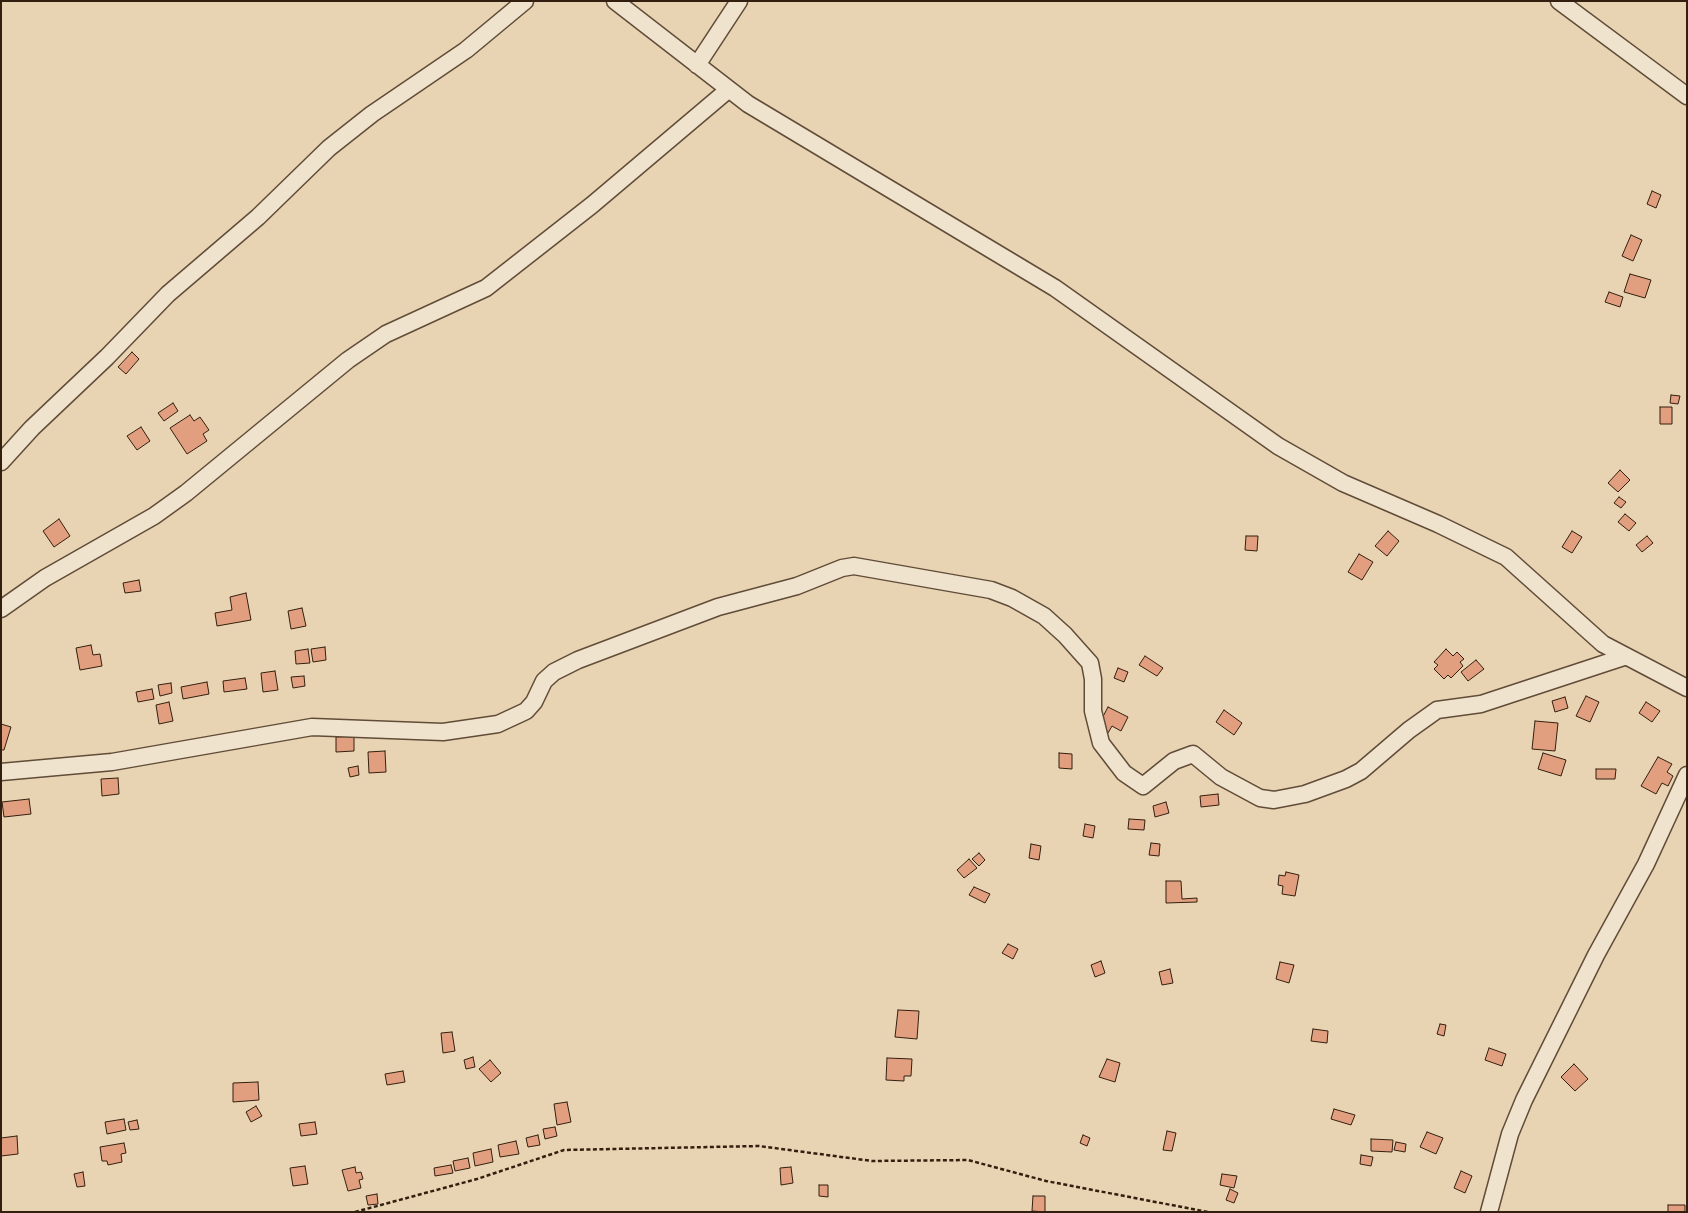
<!DOCTYPE html>
<html>
<head>
<meta charset="utf-8">
<style>
	body { margin:0 }
	#map { position:relative; width:1688px; height:1213px; overflow:hidden; background:#e8d4b2; font-family:"EB Garamond",serif }
	canvas { display:block }
	.frame { position:absolute; inset:0; border:2px solid #331f0f; pointer-events:none }
</style>
</head>
<body>
<div id="map">
<canvas width="1688" height="1213"></canvas>
<div class="frame"></div>
</div>
<script>
const context = document.querySelector('canvas').getContext('2d');
context.lineJoin = 'round';
function fill(path, color) {
  context.fillStyle = color;
  context.fill(path, 'evenodd');
}
function shape(rows) {
  const path = new Path2D();
  for (const r of rows) {
    path.moveTo(r[0], r[1]);
    for (let i = 2; i < r.length; i += 2) path.lineTo(r[i], r[i + 1]);
  }
  return path;
}
function trace(path, color, width, dash) {
  context.strokeStyle = color;
  context.lineWidth = width;
  context.lineCap = dash ? 'butt' : 'round';
  context.setLineDash(dash || []);
  context.stroke(path);
}
const building = shape([
	[1652,191,1661,195,1656,208,1647,204,1652,191],
	[1631,235,1642,240,1633,261,1622,256,1631,235],
	[1630,274,1651,280,1645,298,1624,292,1630,274],
	[1609,292,1623,297,1620,307,1605,302,1609,292],
	[132,352,139,359,126,374,118,367,132,352],
	[1671,395,1680,396,1678,404,1670,403,1671,395],
	[173,403,178,411,164,421,158,413,173,403],
	[1660,407,1672,407,1672,424,1660,424,1660,407],
	[190,415,194,421,200,417,209,430,203,434,207,441,187,454,170,428,190,415],
	[141,427,150,441,137,450,127,436,141,427],
	[1620,470,1630,480,1618,492,1608,483,1620,470],
	[1619,497,1626,502,1621,508,1614,503,1619,497],
	[1625,514,1636,523,1629,531,1618,522,1625,514],
	[59,519,70,536,54,547,43,531,59,519],
	[1388,531,1399,541,1387,556,1375,546,1388,531],
	[1572,531,1582,537,1572,553,1562,547,1572,531],
	[1246,536,1258,536,1257,551,1245,550,1246,536],
	[1647,536,1653,543,1642,552,1636,545,1647,536],
	[1359,554,1373,562,1362,580,1348,572,1359,554],
	[139,580,141,591,125,593,123,583,139,580],
	[246,593,251,620,217,626,215,613,232,610,230,597,246,593],
	[302,608,306,626,291,629,288,611,302,608],
	[91,645,93,655,100,654,102,666,80,670,76,648,91,645],
	[325,647,326,660,313,662,311,649,325,647],
	[308,649,310,663,296,664,295,651,308,649],
	[1446,649,1453,656,1457,652,1464,659,1460,662,1463,666,1451,678,1448,675,1444,679,1434,669,1438,665,1434,662,1446,649],
	[1145,656,1163,668,1157,676,1139,665,1145,656],
	[1476,660,1484,669,1468,681,1461,672,1476,660],
	[1118,668,1128,672,1124,682,1114,678,1118,668],
	[275,671,278,690,263,692,261,673,275,671],
	[304,676,305,686,293,688,291,677,304,676],
	[245,678,247,689,224,692,223,681,245,678],
	[207,682,209,694,183,699,181,687,207,682],
	[171,683,172,693,160,696,158,685,171,683],
	[152,689,154,699,138,702,136,692,152,689],
	[1586,696,1599,702,1590,722,1576,716,1586,696],
	[1565,697,1568,708,1555,712,1552,701,1565,697],
	[169,702,173,721,159,724,156,705,169,702],
	[1646,702,1660,711,1652,722,1639,713,1646,702],
	[1108,707,1128,717,1121,731,1112,726,1108,733,1097,728,1108,707],
	[1224,710,1242,723,1234,735,1216,722,1224,710],
	[1535,721,1558,723,1555,751,1532,749,1535,721],
	[1,724,11,727,4,750,1,750,1,724],
	[354,736,354,751,336,752,336,737,354,736],
	[385,751,386,772,369,773,368,752,385,751],
	[1059,753,1072,754,1072,769,1059,768,1059,753],
	[1543,753,1566,760,1561,776,1538,769,1543,753],
	[1658,757,1672,764,1667,772,1673,776,1668,786,1662,783,1656,794,1641,786,1658,757],
	[358,766,359,775,350,777,348,768,358,766],
	[1596,769,1616,769,1615,779,1596,779,1596,769],
	[118,778,119,794,102,796,101,779,118,778],
	[1218,794,1219,805,1201,807,1200,796,1218,794],
	[29,799,31,814,4,817,2,802,29,799],
	[1166,802,1169,813,1155,817,1153,806,1166,802],
	[1129,819,1145,820,1144,830,1128,829,1129,819],
	[1085,824,1095,826,1093,838,1083,836,1085,824],
	[1151,843,1160,844,1159,856,1149,855,1151,843],
	[1031,844,1041,846,1039,860,1029,858,1031,844],
	[979,853,985,860,979,866,972,859,979,853],
	[969,859,977,868,964,878,957,870,969,859],
	[1286,872,1299,875,1295,896,1282,894,1283,886,1278,885,1279,875,1285,876,1286,872],
	[1166,881,1181,881,1182,899,1197,898,1197,902,1166,903,1166,881],
	[974,887,990,894,985,903,969,895,974,887],
	[1008,944,1018,949,1013,959,1002,953,1008,944],
	[1101,961,1105,973,1095,977,1091,965,1101,961],
	[1280,962,1294,965,1289,983,1276,979,1280,962],
	[1170,969,1173,983,1162,985,1159,972,1170,969],
	[898,1010,919,1011,917,1039,895,1037,898,1010],
	[1440,1024,1446,1025,1444,1036,1437,1034,1440,1024],
	[1313,1029,1328,1031,1327,1043,1311,1041,1313,1029],
	[452,1032,455,1051,443,1053,441,1033,452,1032],
	[1489,1048,1506,1054,1502,1066,1485,1060,1489,1048],
	[473,1057,475,1067,466,1069,464,1060,473,1057],
	[887,1058,912,1059,911,1076,904,1076,904,1081,886,1080,887,1058],
	[1107,1059,1120,1063,1115,1082,1099,1077,1107,1059],
	[490,1060,501,1073,491,1082,479,1069,490,1060],
	[1574,1064,1588,1079,1575,1091,1561,1077,1574,1064],
	[403,1071,405,1082,387,1085,385,1074,403,1071],
	[258,1082,259,1100,233,1102,233,1083,258,1082],
	[567,1102,571,1122,557,1125,554,1104,567,1102],
	[256,1106,262,1116,251,1122,246,1112,256,1106],
	[1334,1109,1355,1115,1351,1125,1331,1119,1334,1109],
	[124,1119,126,1130,107,1134,105,1122,124,1119],
	[137,1120,139,1129,130,1130,128,1122,137,1120],
	[315,1122,317,1134,301,1136,299,1124,315,1122],
	[555,1127,557,1136,545,1139,543,1129,555,1127],
	[1167,1131,1176,1133,1172,1151,1163,1150,1167,1131],
	[1427,1132,1443,1138,1436,1154,1420,1147,1427,1132],
	[538,1135,540,1145,528,1147,526,1138,538,1135],
	[1083,1135,1090,1138,1087,1146,1080,1143,1083,1135],
	[17,1136,18,1154,1,1156,1,1138,17,1136],
	[1371,1139,1393,1140,1392,1152,1371,1151,1371,1139],
	[516,1141,519,1154,500,1157,498,1145,516,1141],
	[1396,1142,1406,1144,1405,1152,1394,1150,1396,1142],
	[124,1143,126,1153,121,1154,122,1162,108,1165,107,1161,102,1161,100,1147,124,1143],
	[491,1149,493,1162,475,1166,473,1153,491,1149],
	[1361,1155,1373,1157,1371,1166,1360,1164,1361,1155],
	[468,1158,470,1168,455,1171,453,1161,468,1158],
	[451,1165,453,1173,435,1176,434,1168,451,1165],
	[305,1166,308,1184,293,1186,290,1168,305,1166],
	[355,1167,356,1173,361,1172,363,1179,359,1180,361,1188,348,1191,342,1170,355,1167],
	[791,1167,793,1183,781,1185,780,1168,791,1167],
	[1461,1171,1472,1176,1465,1193,1454,1188,1461,1171],
	[83,1172,85,1186,77,1187,74,1174,83,1172],
	[1222,1174,1237,1176,1234,1188,1220,1185,1222,1174],
	[819,1185,828,1185,828,1197,819,1196,819,1185],
	[1230,1189,1238,1193,1234,1203,1226,1200,1230,1189],
	[377,1194,378,1204,368,1205,366,1196,377,1194],
	[1033,1196,1045,1196,1045,1212,1032,1211,1033,1196],
	[1668,1205,1685,1205,1685,1212,1668,1212,1668,1205]
]);
fill(building, '#e29f7f');
trace(building, '#331f0f', 1);
const street = shape([
	[615,1,748,104,1055,288,1278,446,1343,483,1438,524,1506,557,1603,644,1687,688],
	[1559,1,1687,96],
	[697,65,739,1],
	[1,462,32,428,107,357,168,294,258,217,329,148,372,114,466,50,525,1],
	[1,609,45,578,154,516,186,493,348,360,386,334,486,288,592,205,728,90],
	[1,772,112,762,312,727,443,732,498,724,526,711,534,702,544,681,554,672,578,660,718,607,797,586,842,568,854,566,991,590,1012,598,1044,616,1065,635,1090,663,1093,679,1093,711,1101,743,1124,773,1143,786,1174,761,1193,754,1221,777,1260,798,1274,800,1305,794,1346,779,1361,771,1409,730,1437,710,1481,704,1624,657],
	[1489,1212,1510,1134,1524,1100,1596,955,1646,864,1687,775]
]);
trace(street, '#604c38', 19);
trace(shape([
	[355,1212,477,1179,564,1150,759,1146,872,1161,968,1160,1046,1181,1208,1212]
]), '#331f0f', 2.5, [4, 2.5]);
trace(street, '#f0e3cd', 16);
</script>
</body>
</html>
